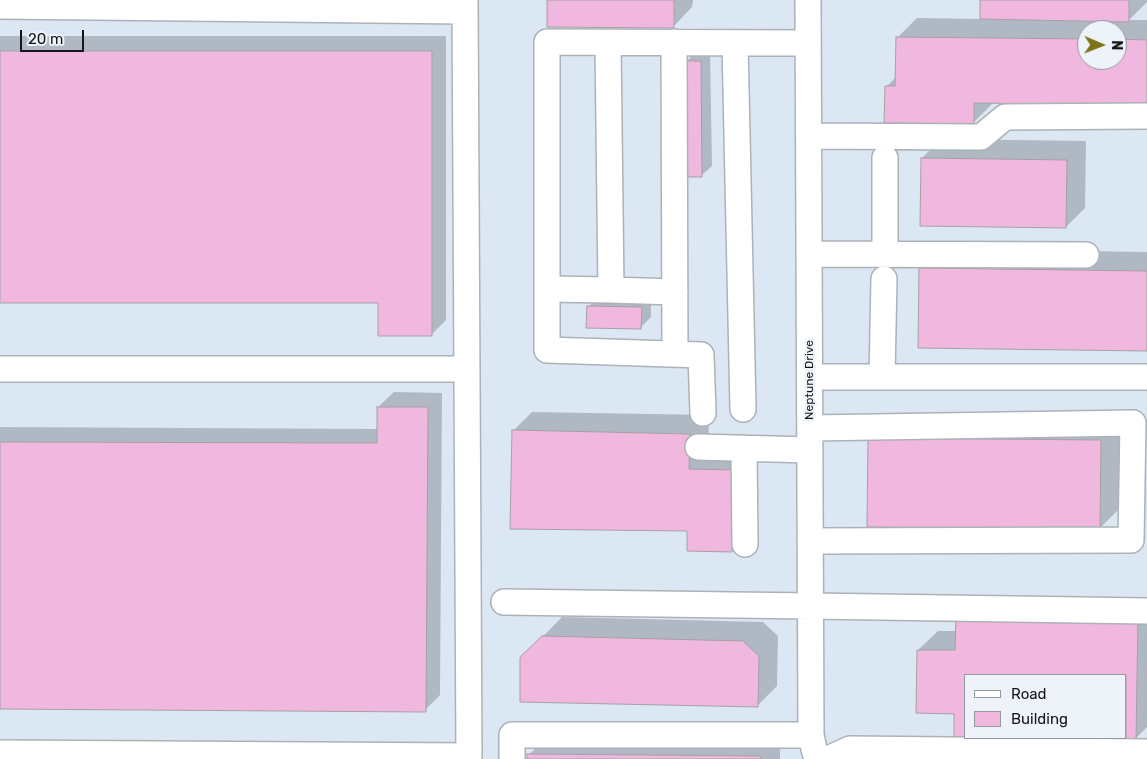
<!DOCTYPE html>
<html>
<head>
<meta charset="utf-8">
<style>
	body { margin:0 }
	#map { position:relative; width:1147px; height:759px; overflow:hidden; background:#edf3f9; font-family:Rubik,sans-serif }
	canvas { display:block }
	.legend { position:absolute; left:964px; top:674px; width:162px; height:65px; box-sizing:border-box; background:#edf3f9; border:1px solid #969a9f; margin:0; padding:6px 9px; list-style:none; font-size:15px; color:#131517 }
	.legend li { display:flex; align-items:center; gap:10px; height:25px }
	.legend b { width:25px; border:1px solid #969a9f }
	.north { position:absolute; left:1077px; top:20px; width:50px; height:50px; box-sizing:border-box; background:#edf3f9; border:1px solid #969a9f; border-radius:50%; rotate:91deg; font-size:14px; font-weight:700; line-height:20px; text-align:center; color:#131517 }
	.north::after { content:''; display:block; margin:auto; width:18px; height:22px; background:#7c7418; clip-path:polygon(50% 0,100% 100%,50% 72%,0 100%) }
	.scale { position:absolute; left:20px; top:30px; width:64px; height:22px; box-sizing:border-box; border:2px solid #131517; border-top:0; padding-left:6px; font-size:15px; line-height:18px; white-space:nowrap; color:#131517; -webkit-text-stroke:4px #edf3f9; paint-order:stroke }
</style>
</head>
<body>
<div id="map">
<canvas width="1147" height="759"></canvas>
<ul class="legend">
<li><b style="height:6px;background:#fff"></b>Road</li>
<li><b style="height:14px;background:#f1b8df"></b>Building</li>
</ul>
<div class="north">N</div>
<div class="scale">20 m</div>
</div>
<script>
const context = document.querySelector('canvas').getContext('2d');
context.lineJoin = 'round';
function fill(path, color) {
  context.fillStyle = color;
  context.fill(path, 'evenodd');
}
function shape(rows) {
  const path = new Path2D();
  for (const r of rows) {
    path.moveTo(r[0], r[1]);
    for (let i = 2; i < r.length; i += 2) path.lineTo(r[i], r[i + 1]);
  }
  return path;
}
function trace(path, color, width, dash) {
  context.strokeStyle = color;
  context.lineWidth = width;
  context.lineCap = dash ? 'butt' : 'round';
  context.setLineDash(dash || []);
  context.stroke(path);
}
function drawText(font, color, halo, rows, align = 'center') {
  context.font = font + ' Rubik,sans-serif';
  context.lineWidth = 5;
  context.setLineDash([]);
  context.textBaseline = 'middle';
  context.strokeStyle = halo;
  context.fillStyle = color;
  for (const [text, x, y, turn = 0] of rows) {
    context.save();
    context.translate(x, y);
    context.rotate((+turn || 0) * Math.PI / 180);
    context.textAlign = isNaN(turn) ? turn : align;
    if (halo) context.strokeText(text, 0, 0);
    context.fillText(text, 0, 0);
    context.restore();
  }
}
fill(shape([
	[0,0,1147,0,1147,759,0,759],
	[1087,30,1117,30,1117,60,1087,60],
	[966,675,1126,675,1126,738,966,738]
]), '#dce7f4');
fill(shape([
	[548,0,693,0,692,7,673,27],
	[981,0,1147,0,1147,2,1129,20,1147,20,1147,104,993,103,973,123,886,87,897,76,897,38,917,18,981,19],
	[1087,30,1117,30,1117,60,1087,60],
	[0,36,446,36,446,320,431,335,380,301,0,301],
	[697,51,710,51,712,166,701,176,687,61],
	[941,139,1086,141,1085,208,1066,227,922,158],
	[940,249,1147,252,1147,349,920,269],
	[598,297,651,298,651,317,641,327,588,307],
	[394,392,442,393,440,695,425,710,0,708,0,427,378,429,378,407],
	[532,412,709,415,708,450,753,451,751,531,732,551,689,530,513,431],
	[1120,421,1119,509,1100,528,869,438],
	[1147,600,1147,727,1135,739,1055,738,1126,738,1126,675,966,675,955,713,918,650,938,631,957,631],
	[562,617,763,622,778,636,777,686,758,705,522,658],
	[548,735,780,737,780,759,529,759,529,755]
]), '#0003');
const building = shape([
	[547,0,674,0,674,28,547,27,547,0],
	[980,0,1129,0,1129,22,980,19,980,0],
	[896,37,1087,39,1087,60,1117,60,1117,39,1147,40,1147,105,974,103,974,124,884,123,885,86,895,86,896,37],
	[0,51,432,51,432,336,378,336,378,303,0,303,0,51],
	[686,61,701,61,702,177,687,177,686,61],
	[921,158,1067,160,1066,228,920,226,921,158],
	[919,268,1147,271,1147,351,918,348,919,268],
	[587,306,642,307,641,329,586,328,587,306],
	[377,407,428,407,426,712,0,709,0,442,377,443,377,407],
	[512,430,690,434,689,469,734,470,732,552,687,551,687,531,510,529,512,430],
	[868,438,1101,440,1100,529,867,527,868,438],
	[956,616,1138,619,1136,740,983,738,1126,738,1126,675,966,675,966,737,954,737,954,714,916,713,917,650,955,650,956,616],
	[542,636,743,641,759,656,758,707,520,702,520,657,542,636],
	[527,754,761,756,761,759,527,759,527,754]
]);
fill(building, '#f1b8df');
trace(building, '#a7a0a4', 1);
const minor = shape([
	[808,0,811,735,814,749,817,759],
	[0,6,465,11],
	[674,42,675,354],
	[608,43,611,290,675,292],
	[735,43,743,409],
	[809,136,981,137,1005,117,1147,116],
	[885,158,885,254],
	[809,254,1086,255],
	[547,289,611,290],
	[0,369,467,369],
	[810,377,1147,377],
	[882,377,884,279],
	[703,413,701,355,547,350,547,42,808,43],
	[810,428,1133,423,1131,540,810,541],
	[698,447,810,450],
	[744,448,745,544],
	[504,602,811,606,1147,611],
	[0,753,469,756,465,0],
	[512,759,512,735,811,735],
	[828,759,850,749,1147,752]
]);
trace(minor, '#acb2b8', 28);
trace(minor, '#fff', 25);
drawText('12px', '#131517', '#edf3f9', [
	["Neptune Drive",810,380,-90]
]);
</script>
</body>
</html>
